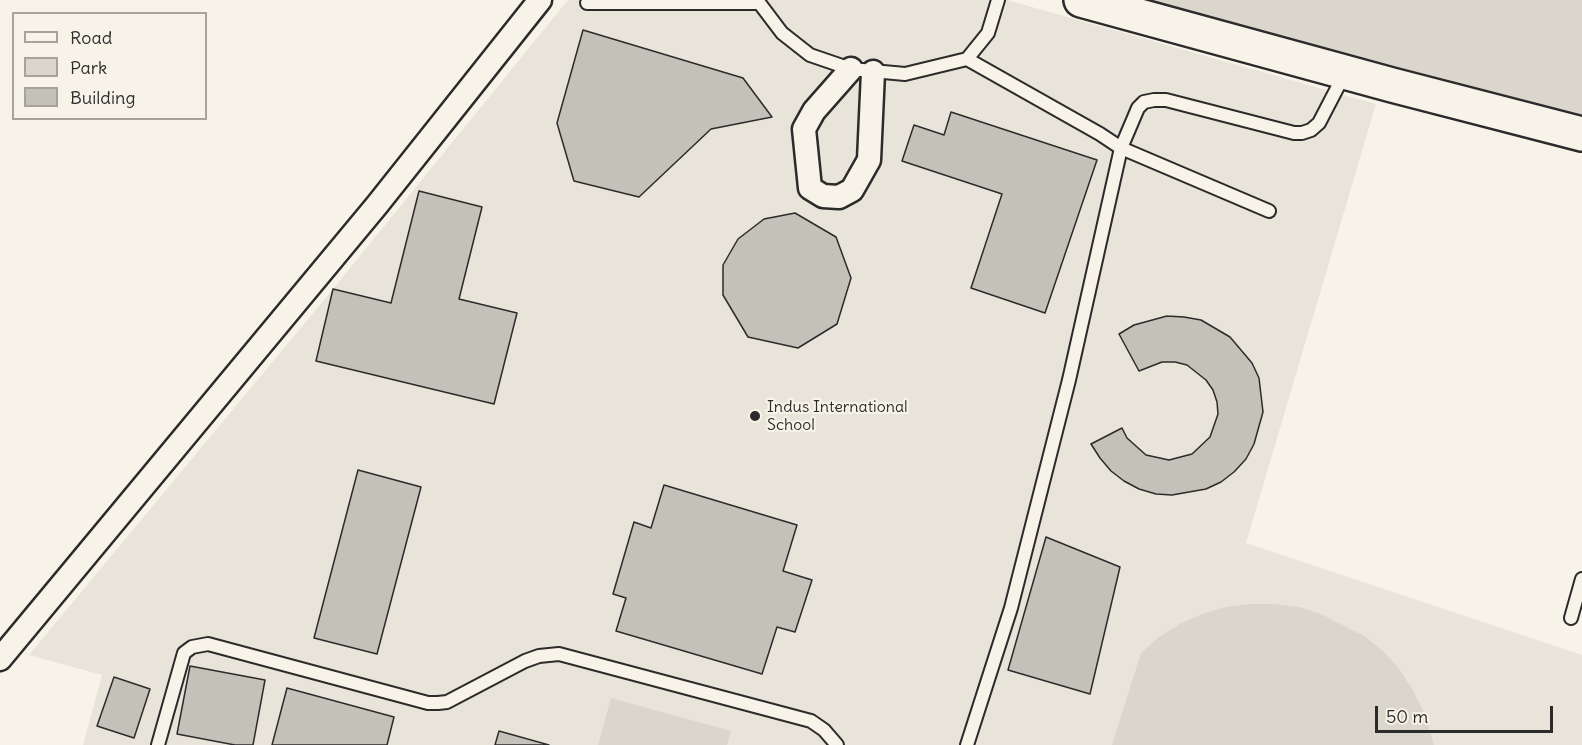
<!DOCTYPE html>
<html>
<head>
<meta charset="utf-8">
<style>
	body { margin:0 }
	#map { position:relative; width:1582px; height:745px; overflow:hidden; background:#f7f3e8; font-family:Delius,sans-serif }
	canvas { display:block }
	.legend { position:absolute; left:12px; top:12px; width:195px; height:108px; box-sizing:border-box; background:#f7f3e8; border:2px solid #a5a39c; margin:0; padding:8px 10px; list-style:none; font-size:18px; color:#2b2b2b }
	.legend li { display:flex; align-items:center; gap:12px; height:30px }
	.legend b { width:30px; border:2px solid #a5a39c }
	.scale { position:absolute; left:1375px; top:706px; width:178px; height:27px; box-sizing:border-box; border:3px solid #2b2b2b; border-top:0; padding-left:8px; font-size:18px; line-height:21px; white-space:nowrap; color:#2b2b2b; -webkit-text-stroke:4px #f7f3e8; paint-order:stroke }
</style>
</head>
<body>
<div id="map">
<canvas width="1582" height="745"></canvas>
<ul class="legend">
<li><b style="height:8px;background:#f7f3e8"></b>Road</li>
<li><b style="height:16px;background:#dad6cc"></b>Park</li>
<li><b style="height:16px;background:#c4c1b9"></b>Building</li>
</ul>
<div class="scale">50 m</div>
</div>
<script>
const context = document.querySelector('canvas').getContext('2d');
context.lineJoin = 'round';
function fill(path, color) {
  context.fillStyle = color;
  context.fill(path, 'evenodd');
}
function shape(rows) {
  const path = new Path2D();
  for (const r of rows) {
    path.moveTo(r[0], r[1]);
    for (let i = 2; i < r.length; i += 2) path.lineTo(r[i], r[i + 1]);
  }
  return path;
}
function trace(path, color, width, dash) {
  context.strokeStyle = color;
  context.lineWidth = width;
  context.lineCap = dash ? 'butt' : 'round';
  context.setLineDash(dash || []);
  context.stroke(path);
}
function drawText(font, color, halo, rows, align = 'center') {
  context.font = font + ' Delius,sans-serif';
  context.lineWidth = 4.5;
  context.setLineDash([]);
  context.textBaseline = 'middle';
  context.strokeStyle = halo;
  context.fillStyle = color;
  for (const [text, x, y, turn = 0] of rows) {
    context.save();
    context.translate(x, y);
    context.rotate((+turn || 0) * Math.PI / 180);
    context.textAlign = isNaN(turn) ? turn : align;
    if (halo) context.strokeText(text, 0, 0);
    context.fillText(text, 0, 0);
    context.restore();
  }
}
fill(shape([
	[568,0,1007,0,1376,104,1246,543,1582,655,1582,745,83,745,102,675,29,655,333,289]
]), '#e8e4da');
fill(shape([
	[1141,0,1582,0,1582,115,1142,0],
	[1250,604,1274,604,1299,607,1321,614,1364,636,1383,651,1399,669,1412,689,1423,710,1434,745,1112,745,1141,653,1159,637,1180,624,1202,614,1226,607],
	[611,698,731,731,727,745,598,745]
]), '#dad6cc');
const building = shape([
	[583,30,743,78,772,117,711,129,639,197,574,181,557,123,583,30],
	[951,112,1097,160,1045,313,971,288,1002,194,902,161,914,125,944,135,951,112],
	[419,191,482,207,459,299,517,313,494,404,316,361,333,289,391,303,419,191],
	[795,213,836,237,851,278,837,324,798,348,748,337,723,295,723,265,738,239,764,219,795,213],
	[1167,316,1184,317,1201,320,1230,337,1252,363,1259,378,1263,412,1254,444,1246,459,1234,472,1221,482,1206,489,1172,495,1156,494,1139,489,1124,481,1111,471,1100,458,1091,444,1122,428,1127,438,1146,455,1169,460,1192,454,1210,437,1218,414,1217,402,1213,390,1206,380,1187,365,1175,362,1162,362,1139,371,1119,334,1134,325,1167,316],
	[358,470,421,487,377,654,314,638,358,470],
	[664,485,797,525,783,571,812,580,795,632,777,627,762,674,616,631,626,598,613,594,634,522,651,528,664,485],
	[1046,537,1120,567,1090,694,1008,670,1046,537],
	[190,666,265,680,253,745,235,745,177,734,190,666],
	[114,677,150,689,134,738,97,726,114,677],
	[287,688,394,717,387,745,272,745,287,688],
	[499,731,549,745,495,745,499,731]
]);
fill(building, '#c4c1b9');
trace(building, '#2b2b2b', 1.5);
const lane = shape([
	[757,0,782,33,810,55,851,69,905,74,967,59,988,33,998,0],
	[587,3,758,3],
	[967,59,1100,134,1121,148,1069,380,1011,608,967,745],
	[1269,211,1121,148,1138,108,1144,102,1154,100,1166,100,1294,133,1302,133,1311,130,1319,123,1345,73],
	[1571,618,1582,579],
	[158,745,184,653,192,647,208,644,428,703,438,703,447,702,525,661,539,656,559,654,811,721,824,730,837,745]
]);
const street = shape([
	[851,69,814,111,804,129,810,188,823,196,839,197,852,190,869,160,873,72],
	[0,659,377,205,540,0]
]);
const secondary = shape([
	[1081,0,1392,85,1582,134]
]);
trace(lane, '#2b2b2b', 16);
trace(street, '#2b2b2b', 27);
trace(secondary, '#2b2b2b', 38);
trace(lane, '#f7f3e8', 12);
trace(street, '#f7f3e8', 22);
trace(secondary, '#f7f3e8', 33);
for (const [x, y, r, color] of [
	[755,416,6,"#2b2b2b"]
]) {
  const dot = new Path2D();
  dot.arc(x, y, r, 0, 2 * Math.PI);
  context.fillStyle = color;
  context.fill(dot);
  trace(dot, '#f7f3e8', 2);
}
drawText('16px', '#2b2b2b', '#f7f3e8', [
	["Indus International",767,407],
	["School",767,425]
], 'left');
</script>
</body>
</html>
